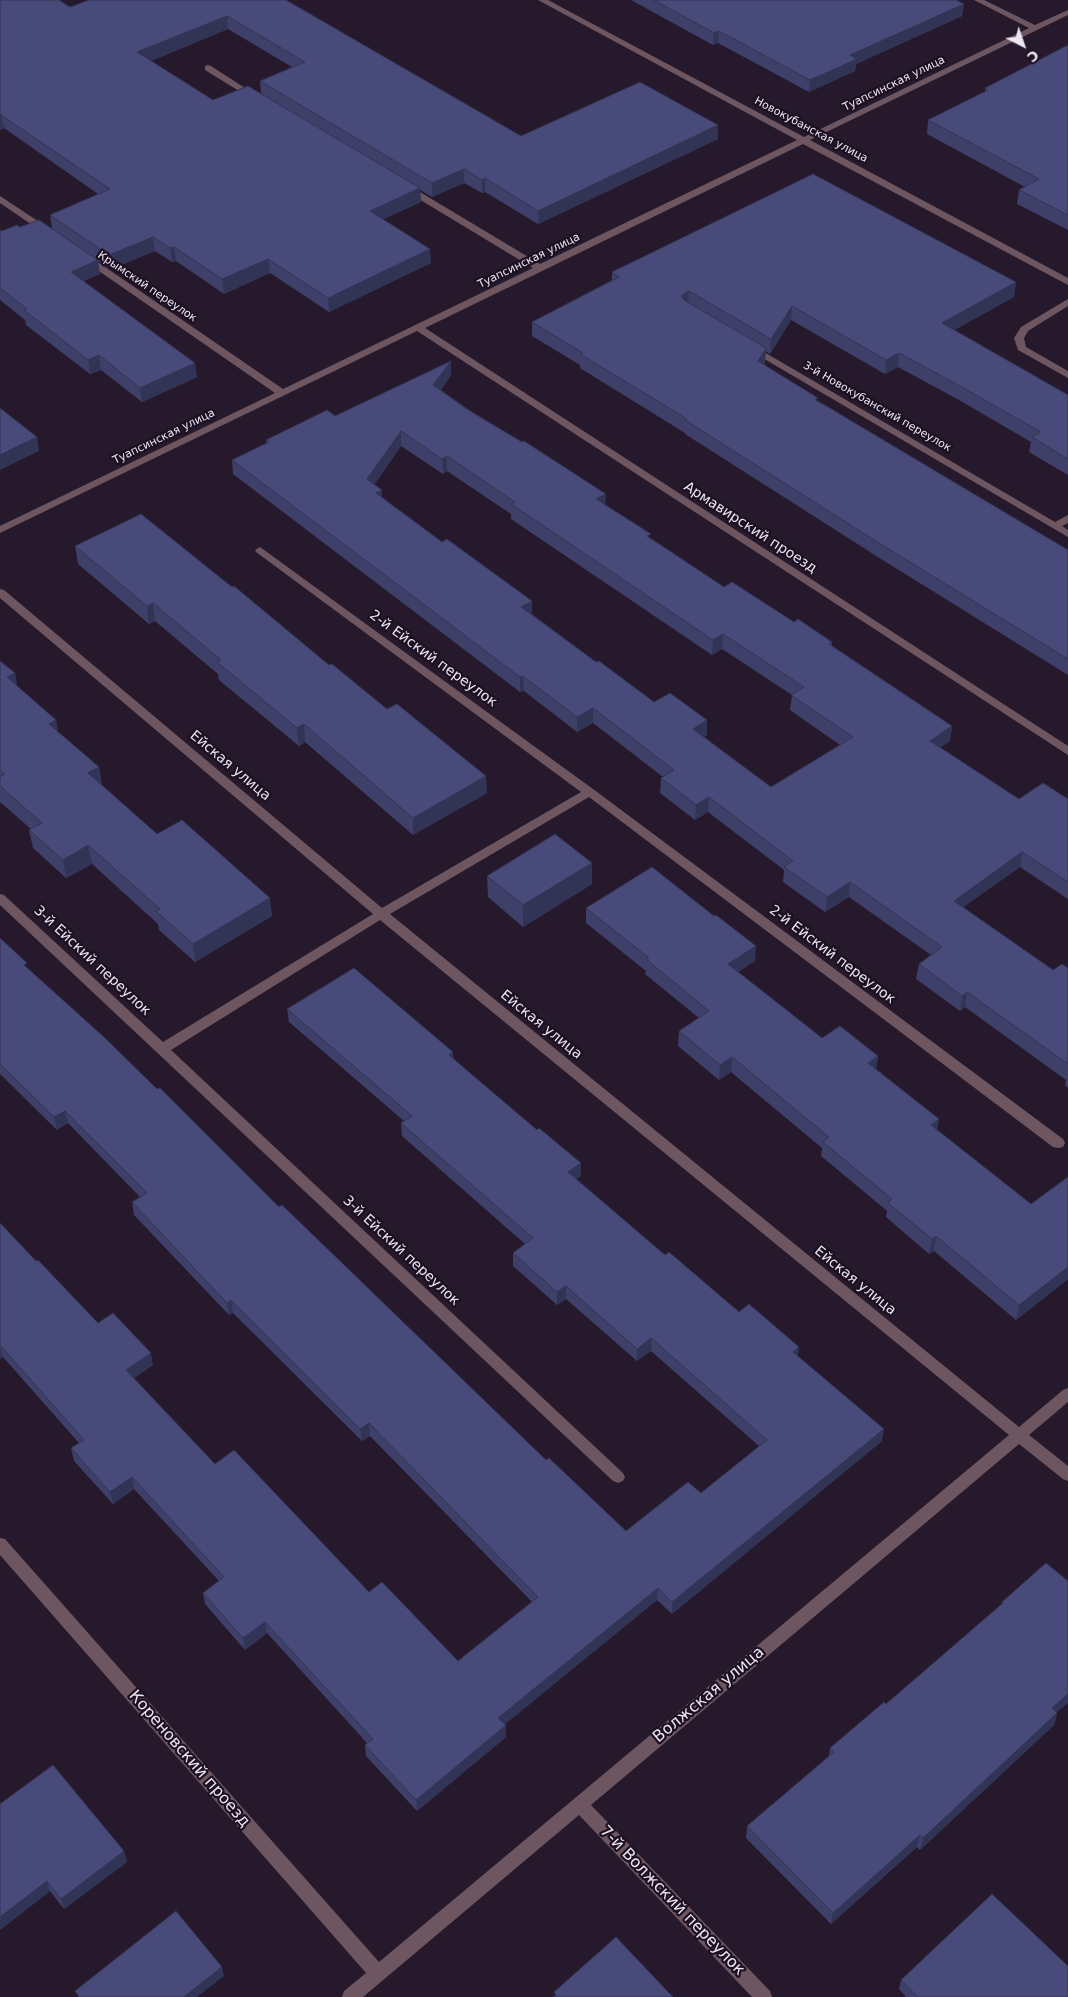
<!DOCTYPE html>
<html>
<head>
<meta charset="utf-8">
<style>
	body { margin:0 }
	#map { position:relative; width:1068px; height:1997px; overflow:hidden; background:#26192c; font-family:"DejaVu Sans",sans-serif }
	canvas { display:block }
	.north { position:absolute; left:998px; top:20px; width:50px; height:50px; -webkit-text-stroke:4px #1c1022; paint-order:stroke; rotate:139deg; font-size:14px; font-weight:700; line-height:20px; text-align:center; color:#ece4f1 }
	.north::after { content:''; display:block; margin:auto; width:18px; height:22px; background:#ece4f1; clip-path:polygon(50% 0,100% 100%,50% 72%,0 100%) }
</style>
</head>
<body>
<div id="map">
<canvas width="1068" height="1997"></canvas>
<div class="north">С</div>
</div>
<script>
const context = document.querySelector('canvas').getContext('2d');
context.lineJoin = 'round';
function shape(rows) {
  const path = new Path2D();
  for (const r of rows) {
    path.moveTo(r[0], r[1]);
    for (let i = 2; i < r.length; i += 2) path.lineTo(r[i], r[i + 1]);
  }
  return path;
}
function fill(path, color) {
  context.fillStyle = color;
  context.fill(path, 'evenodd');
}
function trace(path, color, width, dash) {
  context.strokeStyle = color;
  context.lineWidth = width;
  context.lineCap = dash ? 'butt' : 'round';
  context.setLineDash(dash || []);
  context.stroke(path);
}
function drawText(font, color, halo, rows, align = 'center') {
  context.font = font + ' "DejaVu Sans",sans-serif';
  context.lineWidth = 4.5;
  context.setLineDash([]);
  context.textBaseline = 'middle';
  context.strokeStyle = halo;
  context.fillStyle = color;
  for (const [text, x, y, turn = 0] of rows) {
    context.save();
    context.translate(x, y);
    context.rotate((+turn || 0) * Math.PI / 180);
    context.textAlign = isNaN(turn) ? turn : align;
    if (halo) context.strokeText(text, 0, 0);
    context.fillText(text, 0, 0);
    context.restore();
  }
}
fill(shape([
	[538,0,548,0,804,137,1029,28,974,0,984,0,1035,25,1068,10,1068,15,810,140,1068,278,1068,285,803,144,425,328,1068,746,1068,755,417,331,0,533,0,526,275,393,83,260,83,256,89,256,283,389,533,268,404,190,404,186,410,186,540,264,797,140,538,0],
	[208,65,211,66,259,97,252,99,205,70,205,66,208,65],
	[0,196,50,229,50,233,44,233,0,203,0,196],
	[1068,299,1068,306,1028,331,1024,338,1026,347,1068,371,1068,378,1018,350,1014,338,1021,327,1068,299],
	[752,345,1055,522,1068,515,1068,523,1062,526,1068,530,1068,537,749,350,749,346,752,345],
	[260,547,593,789,1063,1139,1065,1143,1063,1147,1058,1148,1053,1147,589,797,390,914,1019,1427,1063,1390,1068,1388,1068,1402,1029,1435,1068,1466,1068,1481,1063,1479,1019,1444,591,1805,770,1991,772,1997,752,1997,579,1815,363,1997,342,1997,344,1991,366,1973,0,1555,0,1538,5,1539,379,1962,1009,1435,380,920,171,1050,623,1473,625,1477,623,1481,618,1483,613,1481,0,905,0,894,4,895,163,1042,373,914,0,598,0,589,4,590,382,908,581,792,256,552,255,550,260,547]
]), '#6e5660');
fill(shape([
	[0,0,70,7,286,0,521,136,718,125,718,139,538,224,485,192,482,193,464,183,432,197,420,190,421,202,383,219,431,263,329,312,270,273,224,294,176,261,172,262,155,251,111,269,98,261,100,274,84,281,197,377,142,402,101,370,90,374,26,325,25,320,0,300,0,230,2,231,20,227,52,228,50,215,98,194,4,128,0,130],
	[228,29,292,67,260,81,261,93,213,100,151,61],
	[631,0,956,0,964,4,962,16,856,64,855,71,809,92,718,43,713,45],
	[1068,45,1068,230,1017,204,1019,190,1025,187,927,134,928,120,985,92,985,88],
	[612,272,1016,282,1014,297,954,330,1068,395,1068,475,1029,452,1031,442,959,400,898,367,885,374,791,320,770,354,766,351,765,362,764,365,818,402,1068,550,1068,675,881,559,685,434,685,433,580,368,580,365,532,336,532,322,612,280],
	[451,361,451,375,441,390,605,505,650,538,724,587,832,642,832,646,952,726,950,741,940,747,1019,799,1068,799,1068,899,1020,867,963,907,1053,970,1068,968,1068,1088,1065,1085,1066,1080,965,1007,960,1011,916,979,919,964,931,955,849,897,825,912,783,882,784,870,708,812,695,820,660,793,661,778,663,777,593,723,577,732,524,691,520,692,233,474,232,460,266,443,266,440,335,416],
	[401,446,443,474,447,471,511,514,511,519,712,655,722,649,792,695,790,710,840,745,771,787,704,737,707,735,654,702,596,662,532,614,532,601,442,542,382,498,374,485],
	[75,546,329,665,487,793,413,835,305,742,299,746,219,680,218,674,155,621,149,624,78,564],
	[0,661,15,673,17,686,56,720,58,732,99,767,102,785,157,834,272,916,195,962,159,930,158,924,92,864,66,878,33,848,29,830,31,829,0,802],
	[487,876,592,884,523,927,488,897],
	[586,908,755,961,738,972,822,1038,878,1056,876,1069,939,1119,937,1130,1031,1204,1068,1177,1068,1279,1016,1320,934,1251,929,1254,886,1217,887,1211,821,1156,822,1148,731,1072,719,1080,678,1046,679,1031,699,1018,645,974,646,971,586,923],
	[0,938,28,969,546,1460,626,1531,701,1493,759,1446,651,1351,637,1361,566,1299,557,1305,513,1266,513,1253,525,1244,402,1136,401,1123,404,1121,289,1022,287,1009,453,1059,537,1130,581,1163,581,1176,576,1179,665,1255,798,1356,882,1441,672,1614,657,1600,505,1724,506,1725,506,1737,417,1811,366,1756,365,1745,367,1743,267,1633,245,1650,205,1604,203,1593,219,1581,134,1489,113,1504,74,1461,71,1448,79,1443,3,1357,0,1359,0,1223,36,1261,98,1323,153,1365,134,1378,215,1464,369,1592,458,1661,532,1602,370,1436,362,1441,233,1313,229,1315,134,1215,132,1202,140,1197,68,1123,57,1130,0,1074],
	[1046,1563,1057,1713,1054,1725,920,1850,917,1847,831,1924,746,1838,747,1826,829,1756,830,1748,886,1704,1001,1605,1002,1602],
	[0,1804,124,1851,127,1862,64,1909,50,1891,0,1930],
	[901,1980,1068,1997,906,1997,899,1989]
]), '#3e4069');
fill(shape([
	[964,4,962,16,856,64,855,71,809,92,810,80,850,55],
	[227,16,228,29,139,66,137,52],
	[719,31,718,43,713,45,714,33],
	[0,115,1,115,4,128,0,130],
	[718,125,718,139,538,224,538,211],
	[464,169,464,183,432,197,432,183],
	[485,178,485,192,482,193,482,180],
	[420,188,421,202,371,225,370,211],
	[153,237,155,251,111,269,109,255],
	[174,247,176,261,172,262,170,248],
	[430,249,431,263,329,312,328,298],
	[268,259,270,273,224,294,222,279],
	[98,260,100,274,73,286,71,272],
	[1016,282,1014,297,940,338,942,323],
	[689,291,688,305,681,296],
	[792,306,791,320,770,354,771,339],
	[766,348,765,362,757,375,758,361],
	[899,353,898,367,885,374,886,360],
	[99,355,101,370,90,374,88,360],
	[451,361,451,375,434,400,433,385],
	[195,363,197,377,142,402,140,388],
	[401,431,401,446,368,494,367,479],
	[37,437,39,451,0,470,0,455],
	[447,456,447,471,443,474,442,459],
	[382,490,382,505,376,493],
	[606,494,605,508,596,499],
	[532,601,532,616,521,607],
	[153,603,155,621,149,624,147,606],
	[723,634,722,649,712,655,713,640],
	[15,673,18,692,7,677],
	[523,676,524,691,520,692,520,677],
	[593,708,593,723,577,732,577,717],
	[56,720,59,738,49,724],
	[707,720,707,735,692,744,693,729],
	[304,724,305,742,299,746,297,728],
	[952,726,950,741,928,756,930,741],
	[99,767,102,786,88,773],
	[486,776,487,793,413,835,413,818],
	[709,797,708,812,695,820,696,805],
	[88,845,92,864,66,878,63,860],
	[1022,852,1020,867,951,916,954,901],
	[592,863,592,884,523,927,523,905],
	[850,882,849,897,825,912,827,897],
	[270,898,272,916,195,962,193,944],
	[756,946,755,961,727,979,728,964],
	[967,992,965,1007,960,1011,962,996],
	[453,1052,454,1065,449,1055],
	[878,1056,876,1070,868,1063],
	[732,1057,731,1072,719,1080,720,1065],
	[65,1111,68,1123,57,1130,54,1117],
	[939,1119,936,1134,931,1125],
	[581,1163,581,1176,568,1185,568,1172],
	[936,1236,934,1251,929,1254,932,1239],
	[1068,1267,1068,1279,1016,1320,1019,1305],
	[566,1286,566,1299,557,1305,557,1292],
	[231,1300,233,1313,229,1315,227,1303],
	[651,1338,651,1351,637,1361,637,1349],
	[0,1347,3,1357,0,1359],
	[799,1347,798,1359,793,1352],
	[151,1353,153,1365,128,1382,126,1370],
	[369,1423,370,1436,362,1441,360,1429],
	[884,1429,882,1441,672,1614,672,1602],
	[132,1477,134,1489,113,1504,110,1492],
	[658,1588,657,1600,499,1729,498,1718],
	[265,1622,267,1633,245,1650,243,1638],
	[1068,1694,1068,1703,1048,1720,1052,1708],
	[1057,1713,1054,1725,920,1850,923,1838],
	[506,1725,506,1737,417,1811,416,1800],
	[920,1835,917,1847,831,1924,833,1913],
	[124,1851,127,1862,64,1909,61,1899],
	[47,1881,50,1891,0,1930,0,1917],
	[222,1967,224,1976,197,1997,184,1997]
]), '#323455');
const building = shape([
	[0,0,59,0,70,7,89,0,286,0,521,136,640,82,718,125,538,211,485,178,482,180,464,169,432,183,260,81,305,62,227,16,137,52,213,100,248,86,420,188,370,211,430,249,328,298,268,259,222,279,174,247,170,248,153,237,109,255,50,215,110,189,1,115,0,115,0,0],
	[654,0,956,0,964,4,850,55,857,59,810,80,719,31,714,33,654,0],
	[1068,45,1068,215,1019,190,1039,179,928,120,988,90,985,88,1068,45],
	[813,174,1016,282,942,323,1068,395,1068,459,1032,437,1041,432,960,386,899,353,886,360,792,306,771,339,689,291,681,296,684,300,766,348,758,361,818,398,815,400,823,404,1068,550,1068,659,882,545,685,420,687,419,580,354,583,353,532,322,619,277,612,272,813,174],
	[39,220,98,260,71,272,195,363,140,388,99,355,88,360,24,310,27,309,0,288,0,230,2,231,17,225,20,227,39,220],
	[451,361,433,385,465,408,522,442,524,441,606,494,596,499,651,534,647,536,724,587,732,582,794,622,798,619,832,642,829,644,952,726,930,741,1019,799,1043,783,1068,799,1068,882,1022,852,954,901,1053,970,1062,964,1068,968,1068,1064,967,992,962,996,919,964,942,947,850,882,827,897,784,867,793,861,709,797,696,805,661,778,674,770,593,708,577,717,523,676,520,677,232,460,269,442,266,440,327,410,335,416,451,361],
	[401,431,442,459,447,456,515,502,511,504,713,640,723,634,804,687,791,695,853,737,771,787,693,729,707,720,670,693,654,702,599,661,596,662,521,607,532,601,447,539,442,542,376,493,382,490,367,479,401,431],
	[0,408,37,437,0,455,0,408],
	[141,514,232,587,234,586,329,665,332,664,387,709,397,704,486,776,413,818,304,724,297,728,217,662,221,660,153,603,147,606,75,546,141,514],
	[0,661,15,673,7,677,56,720,49,724,99,767,88,773,157,834,182,820,270,898,193,944,156,911,160,909,88,845,63,860,29,830,42,823,0,786,0,777,5,774,0,770,0,661],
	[555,834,592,863,523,905,487,876,555,834],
	[652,867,714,916,716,915,756,946,728,964,822,1038,840,1026,878,1056,868,1063,939,1119,931,1125,1031,1204,1068,1177,1068,1267,1019,1305,936,1236,932,1239,888,1203,892,1199,823,1142,829,1137,732,1057,720,1065,679,1031,709,1011,646,959,649,958,586,908,652,867],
	[0,938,27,963,24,965,104,1037,157,1089,160,1088,279,1207,282,1205,546,1460,549,1458,626,1531,688,1482,701,1493,767,1440,651,1338,637,1349,566,1286,557,1292,513,1253,533,1238,401,1123,412,1116,287,1009,354,968,453,1052,449,1055,537,1130,539,1128,581,1163,568,1172,665,1255,669,1252,739,1312,749,1304,799,1347,793,1352,884,1429,672,1602,658,1588,498,1718,506,1725,416,1800,365,1745,373,1739,265,1622,243,1638,203,1593,224,1577,132,1477,110,1492,71,1448,84,1440,0,1345,0,1223,36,1261,38,1260,98,1323,113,1313,151,1353,126,1370,215,1464,234,1450,369,1592,382,1582,458,1661,538,1597,369,1423,360,1429,231,1300,227,1303,132,1202,147,1193,65,1111,54,1117,0,1064,0,938],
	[1046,1563,1068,1581,1068,1694,1052,1708,1057,1713,923,1838,920,1835,833,1913,747,1826,834,1752,830,1748,884,1702,886,1704,1003,1603,1002,1602,1046,1563],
	[53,1765,124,1851,61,1899,47,1881,0,1917,0,1804,53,1765],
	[992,1894,1068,1966,1068,1997,918,1997,901,1980,992,1894],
	[176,1911,222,1967,184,1997,79,1997,75,1991,176,1911],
	[616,1937,673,1997,553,1997,556,1995,554,1992,616,1937]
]);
fill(building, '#484a7a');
trace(building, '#323455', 1);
drawText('11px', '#ece4f1', '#1c1022', [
	["Туапсинская улица",894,84,-26],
	["Новокубанская улица",811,130,28],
	["Туапсинская улица",529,261,-26],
	["Крымский переулок",147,287,34],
	["3-й Новокубанский переулок",877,407,30],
	["Туапсинская улица",164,437,-26]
]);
drawText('14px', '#ece4f1', '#1c1022', [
	["Армавирский проезд",750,528,33],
	["2-й Ейский переулок",433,659,36],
	["Ейская улица",230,766,40],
	["2-й Ейский переулок",832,955,37],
	["3-й Ейский переулок",92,961,43],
	["Ейская улица",541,1025,39],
	["3-й Ейский переулок",401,1251,43],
	["Ейская улица",855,1281,39]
]);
drawText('16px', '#ece4f1', '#1c1022', [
	["Волжская улица",709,1695,-40],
	["Кореновский проезд",189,1759,49],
	["7-й Волжский переулок",672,1901,46]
]);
</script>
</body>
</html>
